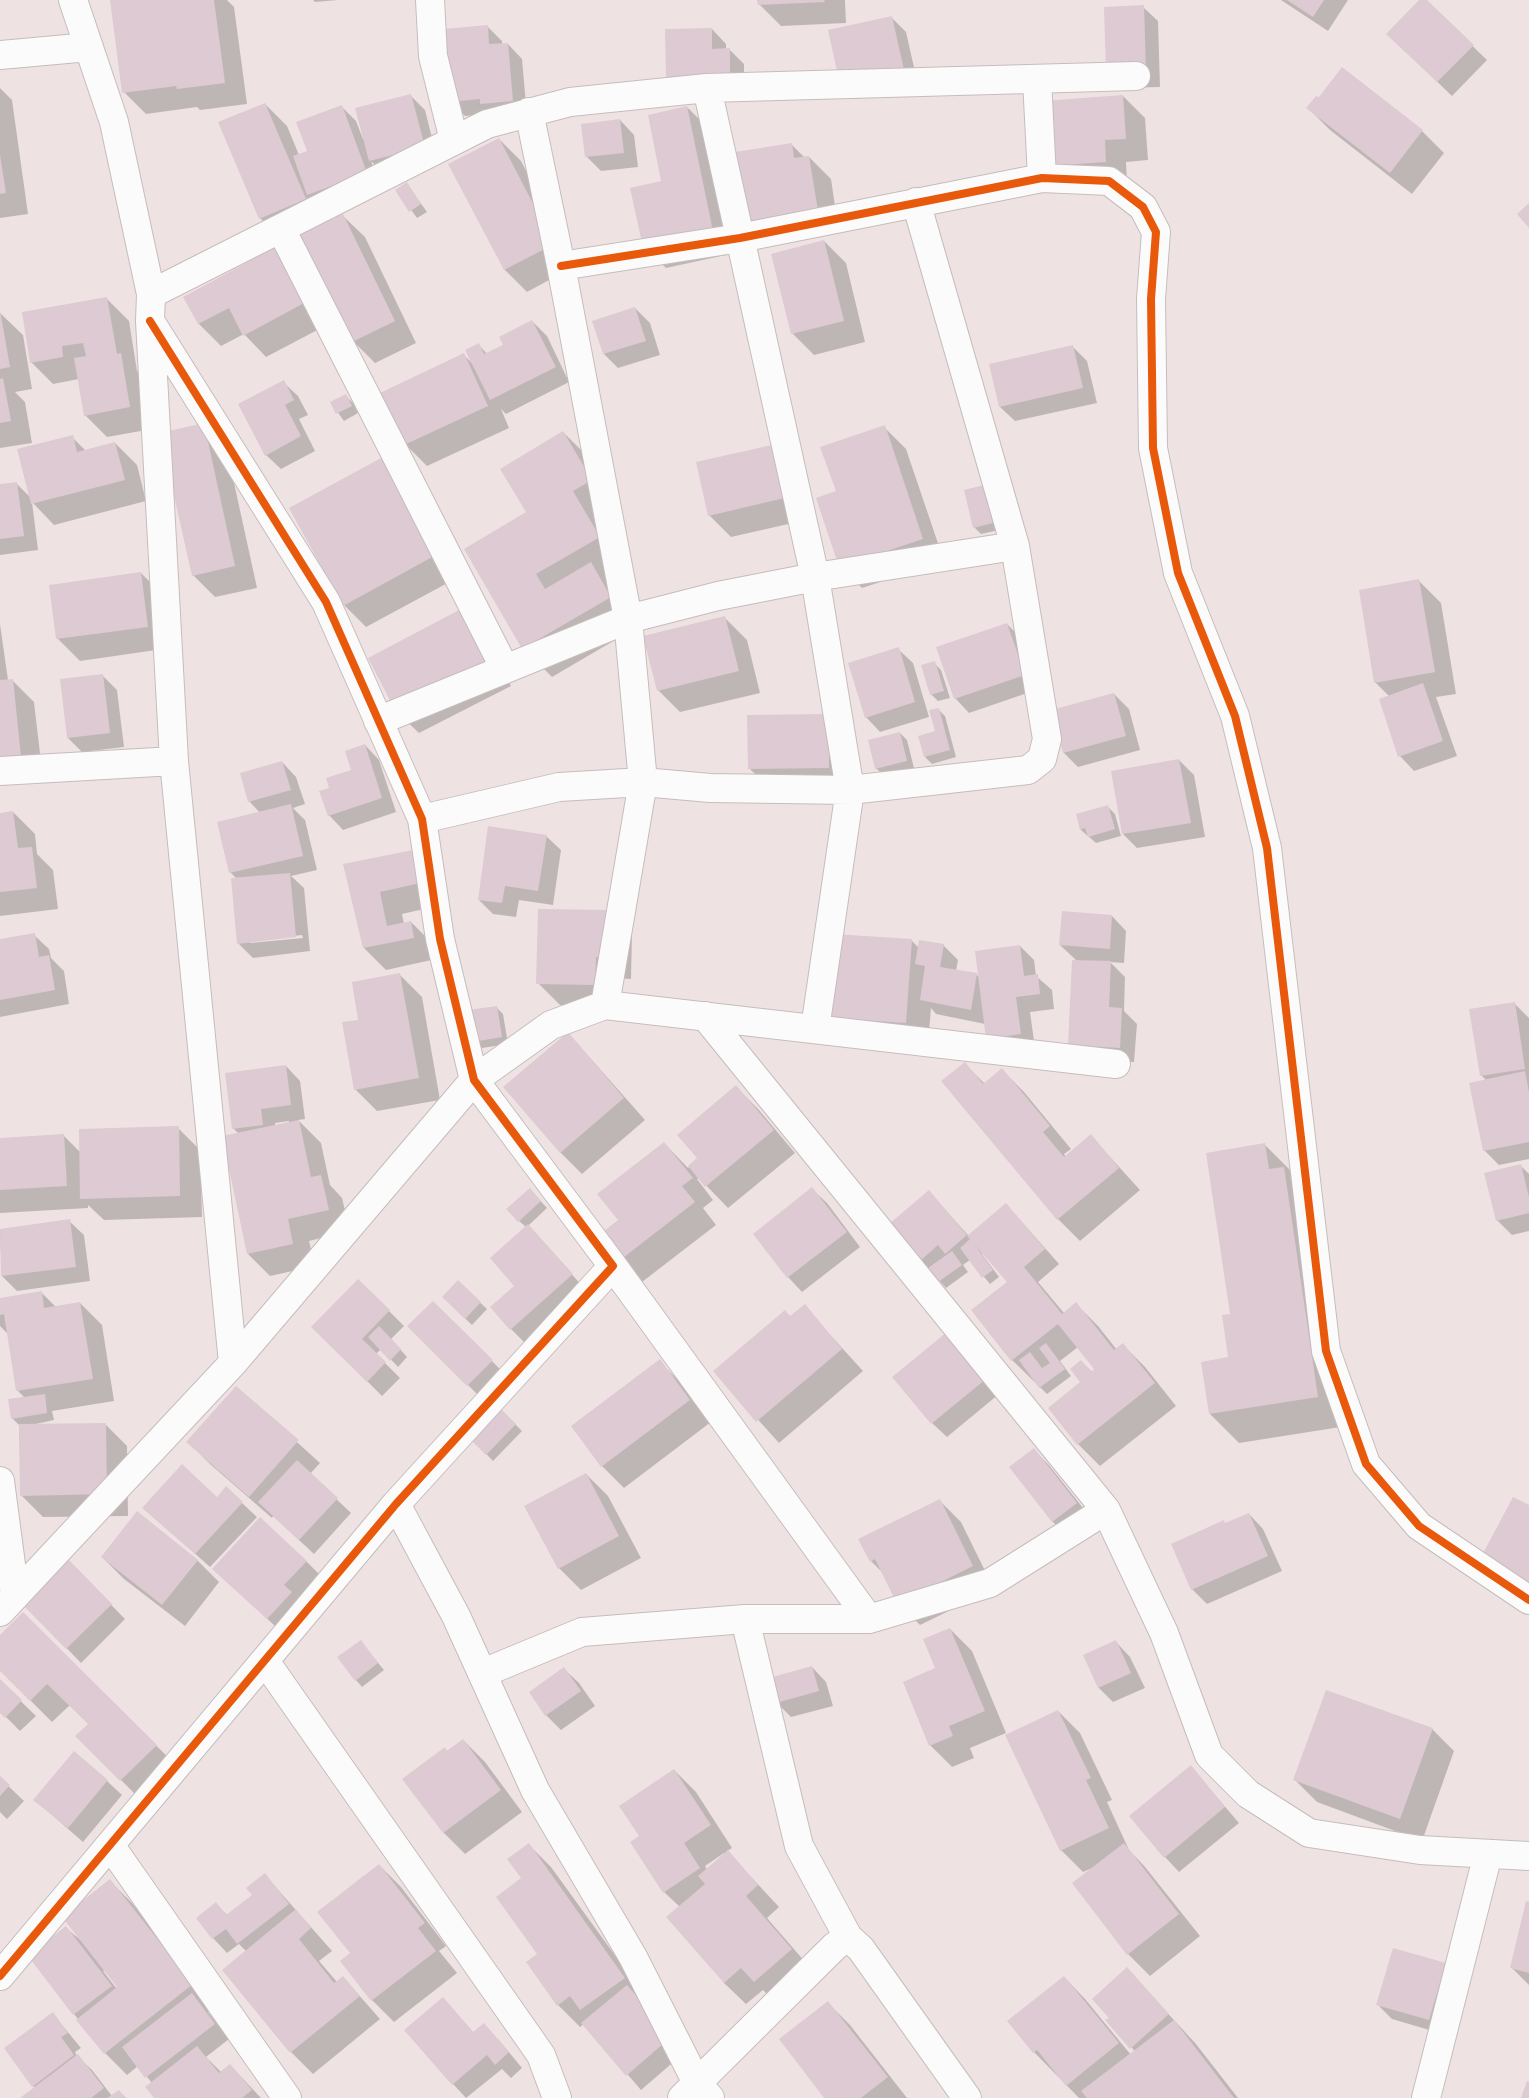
<!DOCTYPE html>
<html>
<head>
<meta charset="utf-8">
<style>
	body { margin:0 }
	canvas { display:block; background:#eee3e2 }
</style>
</head>
<body>
<canvas width="1529" height="2098"></canvas>
<script>
const context = document.querySelector('canvas').getContext('2d');
context.lineJoin = 'round';
function fill(path, color) {
  context.fillStyle = color;
  context.fill(path, 'evenodd');
}
function shape(rows) {
  const path = new Path2D();
  for (const r of rows) {
    path.moveTo(r[0], r[1]);
    for (let i = 2; i < r.length; i += 2) path.lineTo(r[i], r[i + 1]);
  }
  return path;
}
function trace(path, color, width, dash) {
  context.strokeStyle = color;
  context.lineWidth = width;
  context.lineCap = dash ? 'butt' : 'round';
  context.setLineDash(dash || []);
  context.stroke(path);
}
fill(shape([
	[111,0,227,0,234,7,247,104,200,110,197,107,146,114,124,92],
	[313,0,338,0,315,2],
	[759,0,845,0,846,23,781,26,759,4],
	[1281,0,1348,0,1328,31],
	[1420,0,1425,0,1487,60,1452,96,1402,48],
	[1143,7,1158,21,1160,87,1122,88],
	[891,17,906,32,918,85,856,99,841,84],
	[487,26,502,41,502,44,508,44,522,59,527,116,492,114,465,116,451,101],
	[712,29,726,44,726,49,729,49,744,64,744,90,682,91,667,76],
	[1342,69,1422,131,1444,153,1412,194,1330,130,1308,108,1319,99],
	[0,88,12,100,28,214,0,218],
	[410,95,425,110,438,162,385,175,371,161,381,187,322,209,327,221,282,240,260,218,265,104,287,126,299,155,308,151,341,106,356,121,363,139],
	[1123,96,1145,118,1148,160,1126,162,1127,184,1049,166],
	[687,107,709,129,735,253,666,268,644,246],
	[620,120,634,135,638,167,601,171,586,156],
	[499,139,521,161,575,266,527,292,505,270,450,165],
	[791,144,805,158,809,157,831,179,839,233,764,245,742,223],
	[407,184,427,212,417,218,397,191],
	[343,216,365,237,416,343,375,363,353,341],
	[824,241,846,263,865,342,814,355,792,333],
	[274,250,296,271,325,326,266,357,244,334,221,346,199,324,185,297],
	[107,299,129,321,137,371,143,377,152,429,107,437,85,415,79,379,53,384,31,362],
	[635,308,650,323,660,355,618,368,604,354],
	[0,313,23,335,32,389,15,392,25,402,32,443,0,448],
	[532,321,547,336,569,382,506,414,501,409,509,428,427,466,405,444,464,355,473,364,479,345,487,354,505,345],
	[1073,347,1087,361,1097,403,1015,421,1000,407],
	[283,382,298,396,308,415,299,419,315,451,281,469,266,455],
	[346,396,353,403,358,413,344,421,331,403],
	[204,424,226,446,257,588,215,597,193,575],
	[884,427,906,449,944,561,862,588,840,566,837,492],
	[563,432,592,461,628,566,606,579,619,592,639,626,552,677,523,648,528,513],
	[72,437,86,451,115,443,137,465,146,501,54,525,32,502,38,550,0,555,0,485,16,483,31,498],
	[781,444,815,518,731,537,709,515],
	[381,459,403,481,455,579,366,627,344,605],
	[984,487,999,530,981,534,974,527],
	[141,573,163,595,170,648,80,661,58,639,50,586],
	[1419,581,1441,603,1456,694,1436,697,1457,756,1414,771,1400,756,1389,696,1375,682],
	[725,618,747,640,760,693,680,712,658,690],
	[0,624,8,680,12,680,34,702,43,779,0,784],
	[1007,624,1022,639,1039,689,969,713,955,698],
	[483,632,511,686,419,733,397,712],
	[898,649,913,663,929,717,880,732,866,717],
	[934,663,941,670,950,698,938,701,931,694],
	[102,675,117,690,124,747,82,752,68,738],
	[1114,694,1129,709,1140,750,1078,767,1064,753,1053,711],
	[938,709,945,716,956,757,932,764,925,757,937,732],
	[828,715,844,782,764,783,749,768],
	[900,733,907,740,914,768,883,775,876,768],
	[365,745,379,760,396,812,343,830,329,815,331,789,353,771],
	[1179,760,1194,775,1205,837,1137,848,1123,834],
	[282,762,296,777,305,804,293,808,305,820,317,870,291,876,304,888,310,951,253,958,238,943,237,879,230,872,260,813,249,801],
	[302,935,303,938,250,943,250,941],
	[1108,807,1115,814,1121,836,1096,843,1081,830,1077,815],
	[13,812,35,834,37,854,53,870,58,909,0,916,0,814],
	[546,836,561,850,553,905,519,900,516,917,493,914,479,900],
	[417,850,446,904,402,914,404,924,411,922,433,944,436,959,386,970,364,948,345,865],
	[610,911,632,933,631,979,617,978,616,1006,560,1005,538,983],
	[1112,916,1126,931,1124,963,1110,962,1125,977,1124,1011,1137,1024,1134,1062,1084,1060,1069,1045,1077,961,1060,945],
	[34,935,49,949,51,958,64,971,69,1004,0,1017,0,941],
	[835,936,912,941,919,948,943,945,958,960,956,971,976,974,979,977,1020,946,1034,960,1036,976,1052,990,1054,1009,1030,1012,1035,1048,1002,1053,985,1024,936,1014,931,1008,928,1044,851,1040],
	[400,975,422,997,440,1100,377,1111,355,1089,360,1021],
	[1514,1003,1529,1018,1529,1159,1499,1165,1484,1150,1486,1080,1481,1075],
	[496,1007,503,1014,508,1044,482,1048,475,1041],
	[568,1033,645,1120,582,1174,560,1152],
	[965,1064,985,1084,1002,1070,1024,1092,1071,1149,1064,1154,1066,1157,1091,1136,1140,1190,1080,1241,1058,1219,943,1082],
	[286,1066,300,1081,305,1119,298,1120,321,1143,330,1185,342,1198,350,1231,309,1241,315,1266,270,1276,248,1254,239,1134,233,1128],
	[289,1121,289,1123,275,1126,275,1123],
	[736,1087,758,1109,795,1153,728,1208,699,1178,697,1179,713,1200,703,1208,716,1225,642,1282,620,1260,619,1220,664,1143,688,1168,699,1159],
	[178,1128,200,1150,202,1217,104,1220,88,1205,88,1208,0,1213,0,1140,64,1136,81,1153],
	[1264,1144,1293,1173,1347,1426,1239,1443,1210,1414,1230,1358,1231,1315],
	[1520,1165,1529,1174,1529,1231,1512,1235,1497,1220],
	[812,1189,827,1203,860,1247,802,1292,788,1277,754,1234],
	[929,1192,969,1236,1006,1204,1059,1264,1038,1282,1064,1313,1076,1304,1098,1326,1117,1350,1123,1345,1145,1367,1176,1406,1100,1466,1078,1444,1049,1408,1082,1383,1081,1361,1092,1372,1096,1369,1078,1347,1060,1361,1071,1376,1047,1394,1012,1360,1008,1282,983,1253,982,1254,999,1277,990,1284,970,1260,963,1265,968,1272,946,1288,921,1260],
	[536,1196,547,1208,528,1226,586,1290,525,1343,511,1329,526,1227,519,1221],
	[69,1221,84,1235,90,1281,17,1291,2,1276,0,1231],
	[358,1280,404,1326,391,1339,407,1357,398,1367,381,1349,376,1354,400,1378,382,1396,313,1327],
	[458,1282,487,1309,472,1325,443,1297],
	[41,1292,56,1307,80,1303,102,1325,114,1401,52,1411,54,1420,27,1426,105,1424,127,1446,128,1516,43,1517,21,1495,19,1425,12,1418,25,1398,18,1391,9,1335,0,1326,0,1299],
	[433,1303,507,1376,483,1400,409,1326],
	[804,1306,863,1371,779,1443,715,1372],
	[947,1334,999,1394,947,1437,932,1423],
	[659,1361,681,1383,711,1422,624,1488,602,1466,572,1427],
	[236,1387,320,1463,310,1474,351,1513,314,1554,273,1516,272,1518,210,1464,188,1442],
	[498,1407,522,1431,493,1461,469,1436],
	[1034,1450,1048,1464,1091,1518,1067,1536,1053,1522,1011,1468],
	[586,1474,608,1496,641,1558,581,1590,559,1568,526,1507],
	[217,1498,242,1503,257,1517,210,1567,144,1508],
	[939,1500,961,1522,994,1589,920,1625,898,1603,884,1574,871,1561],
	[137,1513,198,1561,219,1582,185,1626,124,1579,102,1557],
	[1249,1514,1263,1529,1282,1571,1207,1604,1192,1589,1226,1524],
	[306,1561,328,1583,290,1640,214,1569],
	[69,1562,125,1619,81,1663,25,1605],
	[23,1614,178,1767,143,1802,77,1736,89,1724,70,1705,52,1722,0,1670,0,1637],
	[950,1629,972,1651,1006,1733,970,1748,974,1758,952,1767,930,1745],
	[360,1641,384,1670,362,1687,356,1680],
	[1116,1642,1130,1657,1145,1688,1113,1702,1099,1688,1085,1656],
	[812,1667,826,1682,833,1706,791,1717,777,1703],
	[564,1669,579,1683,595,1706,561,1730,546,1715],
	[0,1681,36,1716,20,1731,0,1711],
	[1058,1711,1080,1733,1112,1800,1107,1802,1129,1850,1145,1867,1200,1936,1150,1976,1128,1954,1092,1868,1083,1872,1061,1850],
	[1432,1729,1454,1751,1422,1841,1317,1802,1295,1780],
	[463,1740,485,1762,522,1812,465,1854,444,1833,404,1780],
	[1191,1767,1239,1823,1179,1872,1165,1857],
	[674,1770,696,1792,732,1848,727,1851,779,1907,767,1918,813,1971,776,2003,763,1990,746,2004,724,1983,680,1907,664,1892,641,1837],
	[724,1853,725,1854,707,1870,705,1866],
	[0,1778,24,1801,7,1819,0,1812],
	[107,1781,122,1795,83,1842,35,1800],
	[529,1845,551,1867,685,2052,641,2090,584,2024,580,2027,558,2005,538,1954,523,1878],
	[379,1865,401,1887,446,1946,439,1951,457,1973,394,2022,372,2000,341,1961,351,1953],
	[265,1875,332,1951,319,1961,337,1982,343,1977,380,2019,313,2074,291,2052,246,1951,239,1944,227,1953,213,1938,216,1904,227,1915,254,1895],
	[110,1881,132,1903,214,2007,208,2012,229,2039,206,2057,221,2072,230,2065,261,2098,155,2098,152,2083,138,2066,127,2075,105,2053,74,2014,66,1928,83,1942],
	[105,1970,119,1988,117,1989,103,1971],
	[1529,1903,1529,1985,1512,1968],
	[1445,1964,1460,1979,1443,2034,1392,2019,1377,2004],
	[1127,1969,1196,2044,1238,2098,1079,2098,1034,2052,1009,2022,1064,1977,1085,1999,1131,2055,1135,2052,1111,2018],
	[443,1998,474,2033,498,2039,522,2068,511,2078,502,2069,466,2098,453,2084],
	[828,2003,850,2025,907,2098,826,2098],
	[53,2014,81,2048,75,2052,77,2056,92,2070,112,2096,119,2091,126,2098,22,2098,35,2088,33,2086]
]), '#0003');
fill(shape([
	[110,0,214,0,225,83,177,89,176,86,122,93],
	[757,0,824,0,825,2,758,5],
	[1287,0,1324,0,1313,17],
	[1419,0,1427,0,1474,45,1437,82,1386,34],
	[1144,5,1146,73,1106,74,1104,7],
	[892,16,904,70,840,85,828,30],
	[488,25,489,44,508,43,513,101,480,104,480,99,450,102,444,29],
	[712,28,712,49,730,48,730,75,666,77,665,29],
	[1342,67,1423,130,1390,173,1306,108,1316,96,1319,97],
	[411,94,425,147,369,161,355,108],
	[1123,95,1126,139,1105,140,1106,162,1047,166,1043,101],
	[265,103,306,199,259,219,218,122],
	[342,105,367,173,307,195,293,156,307,151,296,122],
	[687,106,713,231,643,247,630,188,661,181,648,115],
	[620,119,624,153,585,157,581,124],
	[499,138,554,244,504,270,448,164],
	[792,143,794,158,809,156,818,211,741,223,729,153],
	[0,155,6,193,0,194],
	[407,182,421,204,409,212,395,190],
	[1529,203,1529,228,1517,214],
	[343,214,395,321,352,342,300,235],
	[824,240,844,321,791,334,771,254],
	[274,248,304,303,243,336,229,308,198,324,183,297],
	[107,297,117,354,121,353,130,407,84,416,74,358,86,356,83,343,62,346,63,357,30,363,22,312],
	[635,307,646,341,603,354,592,321],
	[0,310,10,367,0,369],
	[532,320,556,367,490,400,465,350,479,343,484,354,503,345,499,337],
	[1073,345,1083,388,999,407,989,364],
	[464,353,488,406,404,445,380,393],
	[3,378,11,421,0,423,0,379],
	[284,380,294,400,285,405,301,436,265,456,238,404],
	[346,394,352,406,336,414,330,402],
	[204,423,235,566,192,576,160,433],
	[885,425,923,539,839,567,816,498,836,491,820,447],
	[563,431,592,480,573,491,600,537,536,574,545,589,591,562,611,597,522,649,464,549,526,512,500,469],
	[73,435,77,452,115,442,125,480,31,504,17,449],
	[781,443,793,496,708,516,696,462],
	[381,458,434,556,343,606,289,508],
	[17,482,24,536,0,539,0,484],
	[984,485,993,523,973,528,964,490],
	[141,572,148,627,56,639,49,585],
	[1419,579,1435,672,1374,683,1359,590],
	[461,609,490,664,396,712,368,658],
	[725,616,739,671,657,691,643,636],
	[1007,623,1025,675,954,699,936,647],
	[899,647,915,702,865,718,848,663],
	[935,661,944,691,930,695,921,665],
	[103,674,110,733,67,738,60,679],
	[13,679,21,757,0,760,0,680],
	[1423,683,1443,741,1398,757,1379,699],
	[1114,693,1126,736,1063,753,1051,710],
	[939,708,950,750,924,757,918,736,935,731,929,710],
	[829,714,829,768,748,769,747,715],
	[900,732,907,761,875,769,868,740],
	[365,744,382,798,328,816,319,791,329,788,326,778,351,770,345,751],
	[1179,759,1191,823,1122,834,1111,771],
	[282,761,291,790,248,802,240,773],
	[291,804,303,856,229,873,217,822],
	[1108,805,1115,829,1088,837,1085,828,1080,830,1076,814],
	[13,811,18,848,32,847,37,888,0,892,0,813],
	[488,826,547,835,538,891,505,886,502,903,478,900],
	[418,849,425,882,380,892,387,926,411,921,414,938,363,948,343,864],
	[290,873,296,937,237,944,231,878],
	[538,909,611,910,610,957,596,957,595,985,536,984],
	[1062,911,1112,915,1110,949,1059,945],
	[35,933,39,957,49,955,55,990,0,1000,0,939],
	[834,934,912,939,906,1023,828,1018],
	[919,940,944,944,940,967,977,973,971,1010,920,1000,925,966,915,964],
	[1020,945,1024,976,1038,974,1040,994,1016,997,1021,1034,986,1039,975,951],
	[1072,960,1111,961,1109,1007,1122,1008,1120,1048,1068,1045],
	[400,973,419,1078,354,1090,342,1022,358,1020,352,982],
	[1515,1002,1525,1069,1480,1076,1469,1009],
	[497,1006,502,1037,473,1042,468,1010],
	[568,1032,624,1098,560,1153,503,1087],
	[965,1062,983,1084,1002,1068,1050,1126,1043,1132,1064,1157,1091,1134,1119,1168,1057,1220,941,1081],
	[286,1065,291,1105,261,1109,263,1125,232,1129,225,1073],
	[1525,1071,1529,1092,1529,1142,1483,1151,1469,1083],
	[736,1085,774,1130,705,1187,688,1166,697,1158,677,1135],
	[299,1120,311,1177,321,1175,329,1210,288,1219,293,1244,247,1254,222,1136],
	[179,1126,180,1196,80,1199,79,1129],
	[64,1134,67,1186,0,1190,0,1138],
	[664,1142,693,1178,682,1186,695,1202,619,1261,599,1235,618,1220,597,1194],
	[1265,1143,1269,1169,1284,1167,1318,1397,1209,1414,1201,1362,1228,1357,1222,1315,1230,1314,1206,1153],
	[1521,1164,1529,1197,1529,1213,1496,1221,1484,1173],
	[812,1187,847,1232,787,1278,753,1234],
	[530,1188,541,1201,518,1222,506,1209],
	[929,1190,967,1235,945,1254,938,1245,920,1261,889,1224],
	[1006,1203,1045,1249,1024,1267,1062,1314,1076,1302,1114,1350,1123,1343,1155,1383,1077,1445,1048,1408,1080,1382,1070,1369,1081,1360,1091,1372,1094,1369,1058,1324,1011,1361,971,1310,1007,1282,975,1245,993,1270,982,1278,960,1248,970,1239,967,1236],
	[70,1219,76,1267,1,1276,0,1229],
	[528,1224,573,1274,510,1330,490,1307,514,1286,490,1258],
	[952,1251,962,1265,938,1282,928,1268],
	[358,1279,390,1310,362,1339,386,1362,367,1382,311,1327],
	[458,1280,481,1302,465,1319,442,1297],
	[42,1291,44,1308,80,1302,93,1379,16,1391,4,1314,0,1315,0,1298],
	[433,1301,493,1360,467,1386,407,1326],
	[805,1304,842,1349,756,1422,713,1371,785,1310,790,1316],
	[379,1326,401,1349,390,1361,368,1337],
	[947,1332,986,1379,931,1424,892,1377],
	[1046,1343,1065,1369,1039,1388,1019,1360,1030,1352,1042,1368,1050,1363,1039,1348],
	[660,1359,690,1400,601,1467,571,1426],
	[236,1386,299,1440,249,1497,186,1442],
	[45,1394,47,1413,11,1419,8,1399],
	[498,1406,516,1424,486,1455,467,1436],
	[106,1423,107,1494,20,1496,19,1424],
	[1034,1448,1077,1503,1052,1522,1009,1467],
	[297,1460,338,1498,299,1540,258,1502],
	[182,1464,217,1497,226,1486,243,1502,195,1554,142,1508],
	[586,1473,619,1536,558,1569,524,1506],
	[1513,1497,1529,1505,1529,1584,1480,1559],
	[940,1499,973,1566,897,1604,875,1559,870,1562,858,1539],
	[137,1511,198,1560,162,1605,101,1557],
	[1249,1513,1268,1556,1191,1590,1171,1544,1224,1520,1225,1523],
	[260,1517,307,1561,284,1585,292,1592,267,1619,212,1569],
	[69,1560,112,1604,66,1649,23,1605],
	[23,1612,157,1745,120,1781,75,1736,88,1724,47,1684,30,1701,0,1671,0,1635],
	[950,1628,985,1711,949,1726,953,1736,929,1746,903,1682,935,1668,923,1639],
	[361,1640,378,1663,355,1681,337,1657],
	[1116,1640,1131,1673,1098,1688,1083,1655],
	[812,1666,819,1691,776,1703,769,1678],
	[564,1667,581,1691,545,1716,529,1692],
	[0,1679,22,1700,5,1718,0,1713],
	[1326,1690,1433,1728,1400,1819,1293,1780],
	[1058,1710,1091,1778,1086,1780,1109,1828,1060,1851,1005,1735],
	[463,1739,501,1790,443,1833,402,1779,445,1747,447,1751],
	[74,1751,108,1780,68,1828,33,1800],
	[1191,1765,1225,1807,1164,1858,1129,1816],
	[674,1769,711,1825,684,1843,700,1868,663,1893,630,1842,639,1836,619,1806],
	[0,1776,10,1785,0,1796],
	[529,1843,625,1978,580,2010,570,1996,557,2006,526,1962,537,1954,496,1897,521,1878,507,1859],
	[1124,1843,1179,1914,1127,1955,1072,1883],
	[728,1850,758,1885,746,1896,792,1949,754,1982,741,1968,724,1983,666,1917,705,1884,698,1876],
	[379,1864,425,1923,418,1928,436,1951,371,2001,340,1961,350,1953,317,1912],
	[265,1873,289,1904,237,1944,226,1929,212,1939,196,1918,216,1902,226,1915,252,1895,246,1888],
	[110,1879,193,1984,104,2054,76,2020,117,1987,62,1917],
	[1526,1901,1529,1902,1529,1973,1510,1968],
	[296,1909,311,1928,299,1939,334,1983,343,1976,360,1996,290,2053,222,1970],
	[66,1926,112,1986,73,2015,28,1956],
	[1393,1948,1446,1963,1429,2020,1376,2005],
	[1127,1967,1169,2014,1130,2049,1105,2020,1109,2018,1092,1999],
	[1064,1976,1119,2043,1066,2086,1037,2050,1033,2053,1007,2021],
	[627,1985,671,2037,626,2076,581,2023],
	[192,1993,215,2024,145,2078,122,2047],
	[443,1997,473,2032,484,2023,509,2052,495,2065,487,2055,452,2085,404,2030],
	[828,2001,888,2077,861,2098,824,2098,779,2039],
	[53,2012,68,2033,61,2037,74,2055,32,2087,4,2048],
	[1174,2020,1234,2098,1087,2098,1081,2091],
	[197,2046,219,2073,230,2064,252,2090,242,2098,154,2098,145,2087],
	[78,2054,104,2088,91,2098,20,2098],
	[1527,2081,1529,2082,1529,2098,1521,2098],
	[119,2090,125,2098,107,2098]
]), '#decad2');
const minor = shape([
	[73,0,114,122,151,294,150,321,174,761,233,1363],
	[430,0,433,56,454,140],
	[0,55,89,47],
	[1037,79,1042,178],
	[707,88,815,577,850,790,815,1029],
	[529,112,561,266,628,619,643,782,605,1005],
	[281,229,505,669],
	[561,266,740,238,1042,178,1109,181,1143,207,1156,232,1151,299,1153,448,1178,573,1235,716,1267,848,1326,1351,1366,1464,1419,1526,1529,1600],
	[151,294,487,124,570,102,707,88,1136,76],
	[378,721,628,619,718,596,815,577,1015,546],
	[0,771,174,761],
	[422,819,559,787,643,782,710,788,850,790,1028,770,1042,759,1047,739,1015,546,916,202],
	[705,1016,1106,1510,1164,1633,1209,1755,1248,1794,1309,1833,1420,1850,1529,1856],
	[613,1266,869,1619],
	[0,1481,15,1595],
	[396,1504,456,1616,535,1790,633,1957,697,2083,710,2098],
	[0,1612,233,1363,474,1080,551,1025,605,1005,1116,1064],
	[745,1619,799,1846,848,1937],
	[265,1661,541,2055,557,2098],
	[483,1673,582,1632,745,1619,869,1619,990,1583,1106,1510],
	[110,1845,287,2098],
	[0,1976,396,1504,613,1266,474,1080,440,939,422,819,326,602,150,321],
	[682,2098,835,1946,848,1937,861,1949,967,2098],
	[1426,2098,1488,1854]
]);
trace(minor, '#c5bdbc', 30);
trace(minor, '#fcfbfb', 28);
trace(shape([
	[561,266,740,238,1042,178,1109,181,1143,207,1156,232,1151,299,1153,448,1178,573,1235,716,1267,848,1326,1351,1366,1464,1419,1526,1529,1600],
	[0,1976,396,1504,613,1266,474,1080,440,939,422,819,326,602,150,321]
]), '#e8590c', 8);
</script>
</body>
</html>
